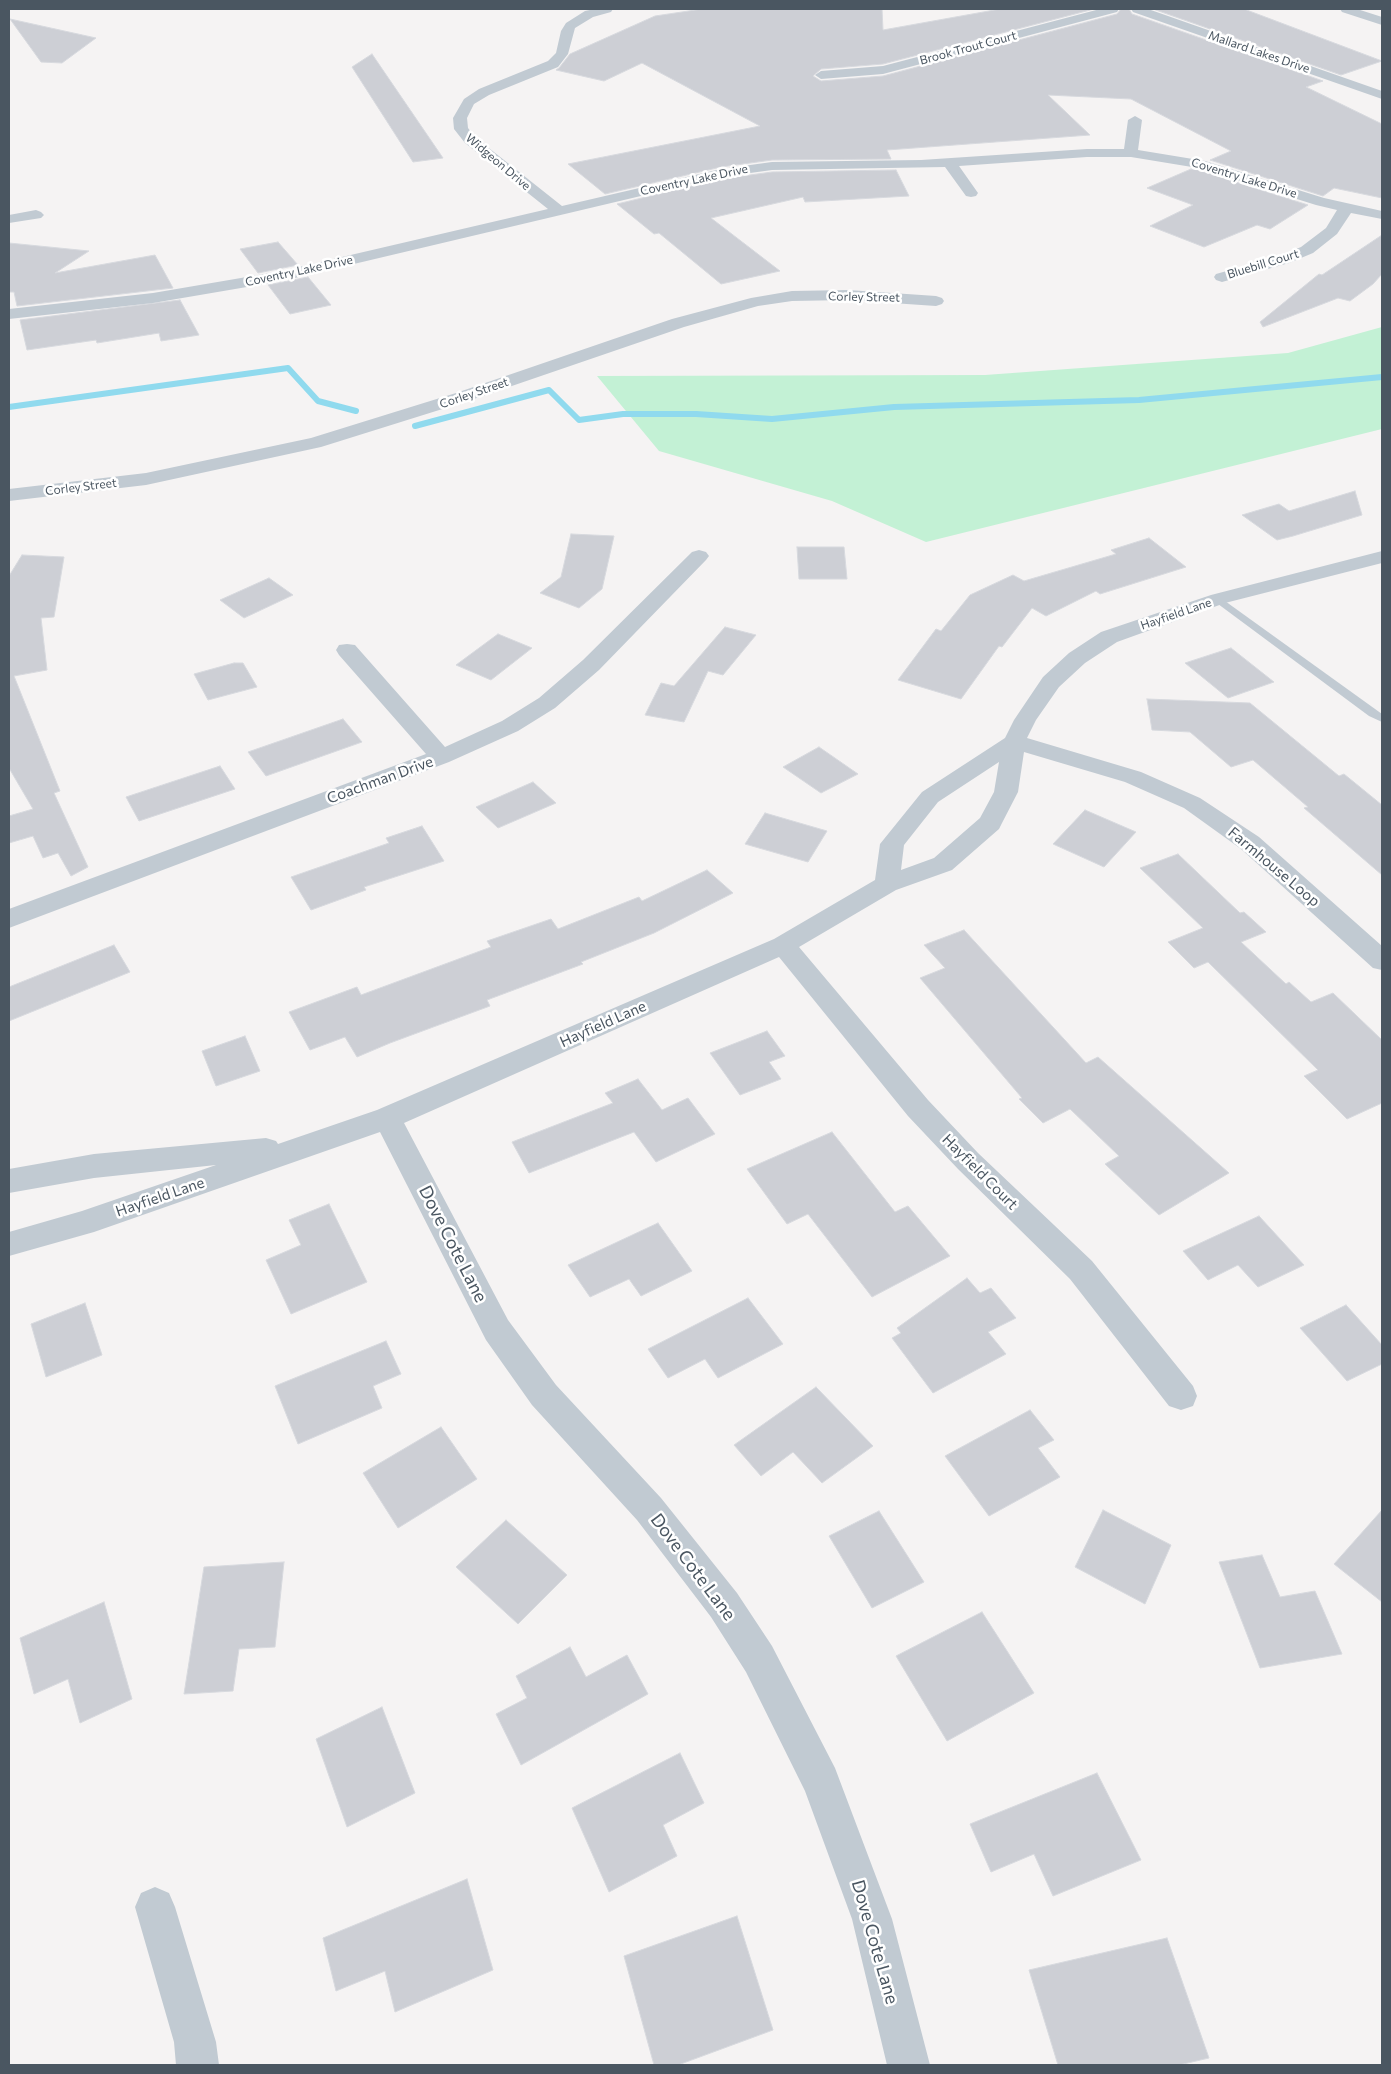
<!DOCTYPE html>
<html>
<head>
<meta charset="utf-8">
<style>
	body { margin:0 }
	#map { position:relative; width:1391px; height:2074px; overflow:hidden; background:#f5f3f3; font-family:Commissioner,sans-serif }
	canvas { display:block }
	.frame { position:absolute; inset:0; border:10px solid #4a5661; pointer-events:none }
</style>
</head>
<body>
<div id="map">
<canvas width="1391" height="2074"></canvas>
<div class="frame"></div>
</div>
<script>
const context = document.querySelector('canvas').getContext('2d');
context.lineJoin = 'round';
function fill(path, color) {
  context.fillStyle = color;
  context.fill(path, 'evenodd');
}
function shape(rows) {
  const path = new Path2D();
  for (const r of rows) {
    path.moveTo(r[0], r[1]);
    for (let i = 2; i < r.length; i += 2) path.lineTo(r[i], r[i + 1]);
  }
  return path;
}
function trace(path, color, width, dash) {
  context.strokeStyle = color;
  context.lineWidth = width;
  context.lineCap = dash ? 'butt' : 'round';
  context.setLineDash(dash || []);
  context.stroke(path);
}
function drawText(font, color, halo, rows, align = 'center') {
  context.font = font + ' Commissioner,sans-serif';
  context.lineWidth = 5;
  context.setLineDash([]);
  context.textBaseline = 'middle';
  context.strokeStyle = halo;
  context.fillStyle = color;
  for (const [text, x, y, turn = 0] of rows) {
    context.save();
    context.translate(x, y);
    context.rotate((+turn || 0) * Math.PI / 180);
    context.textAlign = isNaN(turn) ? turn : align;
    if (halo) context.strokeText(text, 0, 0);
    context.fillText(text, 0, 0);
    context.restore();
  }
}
fill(shape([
	[1382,327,1382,429,926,542,832,501,659,451,597,376,985,375,1288,353]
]), '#c3f1d5');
trace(shape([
	[9,407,288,368,318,401,356,411],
	[415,426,549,390,579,420,623,414,696,414,772,419,894,407,1139,400,1382,377]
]), '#90daee', 6);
const building = shape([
	[702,9,882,9,883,30,1000,9,1094,9,883,64,821,69,813,76,821,81,883,76,1117,14,1121,9,1129,9,1132,14,1323,81,1306,87,1382,124,1382,198,1334,188,1323,196,1210,160,1231,151,1131,99,1048,95,1090,135,887,150,891,159,772,160,721,167,605,194,568,164,760,126,642,63,604,81,556,70,559,68,570,54,655,16,702,9],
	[1153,9,1244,9,1382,61,1341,75,1153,9],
	[10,19,96,38,62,63,41,62,10,19],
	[372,54,443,158,413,162,352,67,372,54],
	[1191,169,1198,170,1308,205,1270,229,1257,225,1204,247,1150,226,1193,205,1147,188,1191,169],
	[896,170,909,196,805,202,803,197,711,218,780,271,721,284,659,233,654,234,617,204,721,179,772,172,896,170],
	[1382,235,1382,274,1373,284,1350,301,1338,298,1263,327,1260,322,1319,274,1322,275,1382,235],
	[278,242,298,265,258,273,240,249,278,242],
	[9,243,89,251,55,273,155,255,173,288,17,306,14,292,9,292,9,243],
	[308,277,331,305,290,314,268,285,308,277],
	[180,300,199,335,161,341,159,333,97,343,96,340,27,350,20,320,180,300],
	[1355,491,1362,515,1293,536,1277,540,1242,515,1279,504,1289,511,1355,491],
	[571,534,614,536,602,589,579,608,540,593,561,577,571,534],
	[1149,538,1186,567,1100,594,1096,591,1046,616,1032,608,1002,647,999,646,961,699,898,680,936,629,941,631,970,595,1013,575,1024,581,1116,554,1111,550,1149,538],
	[797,547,844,547,847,579,799,579,797,547],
	[22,555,64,557,54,617,41,618,47,670,14,676,60,791,54,793,88,867,71,876,58,853,43,858,33,836,9,843,9,816,33,809,9,768,9,576,22,555],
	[269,578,293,595,244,618,220,600,269,578],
	[725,627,756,635,723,675,708,671,684,722,645,715,661,683,674,686,725,627],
	[498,634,532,648,491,680,456,665,498,634],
	[1231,648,1274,682,1228,698,1185,663,1231,648],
	[234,663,243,663,257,687,208,700,194,674,234,663],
	[1147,699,1250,703,1339,776,1344,774,1382,805,1382,875,1304,808,1308,807,1253,760,1231,767,1190,732,1152,730,1147,699],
	[343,719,362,742,266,776,248,752,343,719],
	[819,747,858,774,821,793,783,767,819,747],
	[220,766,235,789,139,821,126,797,220,766],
	[533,782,556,803,498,828,476,807,533,782],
	[1085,810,1136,832,1104,867,1053,844,1085,810],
	[765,813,827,831,808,862,745,844,765,813],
	[422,826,444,861,364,887,366,890,311,910,291,877,389,843,386,838,422,826],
	[1178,854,1240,913,1244,912,1266,932,1241,942,1286,984,1289,982,1311,1002,1333,993,1382,1040,1382,1103,1347,1119,1304,1076,1318,1070,1208,962,1194,968,1168,942,1203,928,1140,868,1178,854],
	[707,870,733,893,654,933,581,962,583,964,487,1000,490,1006,390,1043,357,1057,345,1037,310,1050,289,1012,357,987,361,995,491,947,487,941,551,919,558,929,639,897,642,901,707,870],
	[964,930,1086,1063,1098,1057,1229,1173,1159,1215,1105,1164,1119,1156,1070,1109,1043,1123,1019,1099,1022,1098,920,978,945,968,924,945,964,930],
	[114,945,130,972,9,1021,9,987,114,945],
	[767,1031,785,1056,769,1062,781,1079,740,1095,710,1053,767,1031],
	[245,1036,260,1071,216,1086,202,1051,245,1036],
	[638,1079,662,1110,688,1098,715,1134,656,1162,634,1132,529,1173,512,1142,613,1103,605,1093,638,1079],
	[832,1132,895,1212,908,1206,950,1256,872,1297,808,1214,787,1224,747,1169,832,1132],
	[329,1204,367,1282,291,1314,266,1260,301,1245,289,1220,329,1204],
	[1259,1216,1304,1265,1258,1287,1238,1265,1208,1280,1183,1251,1259,1216],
	[658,1223,692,1271,641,1296,629,1279,590,1297,568,1265,658,1223],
	[967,1278,980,1293,991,1288,1016,1318,988,1332,1006,1354,933,1393,892,1338,901,1333,897,1328,967,1278],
	[748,1298,783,1344,718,1378,705,1359,668,1378,648,1349,748,1298],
	[85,1303,102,1355,46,1377,31,1324,85,1303],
	[1346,1305,1382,1345,1382,1364,1347,1381,1300,1328,1346,1305],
	[386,1341,401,1374,373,1386,382,1408,298,1444,275,1386,386,1341],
	[816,1387,873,1446,822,1483,793,1452,761,1476,734,1445,816,1387],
	[1030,1410,1054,1440,1038,1448,1060,1477,989,1516,945,1456,1030,1410],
	[441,1427,477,1479,398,1528,363,1473,441,1427],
	[1103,1510,1171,1545,1145,1604,1075,1567,1103,1510],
	[1382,1510,1382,1602,1334,1564,1382,1510],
	[879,1511,924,1582,872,1608,829,1536,879,1511],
	[506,1520,567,1575,518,1624,456,1567,506,1520],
	[1262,1555,1280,1597,1315,1591,1342,1654,1260,1668,1219,1562,1262,1555],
	[284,1562,275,1647,239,1649,233,1691,184,1694,204,1567,284,1562],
	[104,1602,132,1699,80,1723,68,1679,34,1694,20,1638,104,1602],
	[982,1612,1034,1693,947,1741,896,1656,982,1612],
	[570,1647,586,1677,627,1655,648,1694,521,1765,496,1714,527,1698,516,1676,570,1647],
	[382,1707,415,1793,347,1827,316,1739,382,1707],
	[680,1753,704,1803,663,1825,677,1856,609,1892,572,1808,680,1753],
	[1097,1773,1141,1860,1053,1896,1034,1854,991,1872,970,1824,1097,1773],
	[467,1879,493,1970,395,2012,385,1971,336,1991,323,1938,467,1879],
	[737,1916,773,2030,678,2065,654,2065,624,1956,737,1916],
	[1167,1938,1209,2058,1179,2065,1058,2065,1029,1970,1167,1938]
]);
fill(building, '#cdcfd5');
trace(building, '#d7d9de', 1);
fill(shape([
	[1218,596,1382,714,1382,722,1369,716,1214,601,1213,599,1218,596]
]), '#c1cad2');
fill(shape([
	[595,9,613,9,611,12,593,17,575,28,568,54,558,67,489,95,474,104,467,118,468,128,475,137,562,206,721,169,772,162,921,160,1087,149,1124,149,1128,120,1135,116,1142,120,1138,150,1205,161,1324,198,1382,211,1382,219,1351,213,1337,234,1313,253,1289,263,1222,282,1216,280,1214,277,1216,274,1277,257,1301,247,1326,228,1337,210,1316,205,1198,168,1131,157,1087,157,959,166,978,193,976,196,971,197,966,196,945,167,772,170,721,177,282,281,153,303,9,319,9,309,153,293,282,271,548,209,465,143,454,129,453,118,464,99,479,89,548,61,556,53,561,31,566,23,585,11,595,9],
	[1100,9,1119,9,1117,12,883,74,821,79,815,75,821,71,883,66,1100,9],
	[1131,9,1148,9,1382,91,1382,99,1133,12,1131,9],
	[1340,9,1357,9,1382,17,1382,25,1342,12,1340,9],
	[36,210,41,212,44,215,41,218,9,223,9,215,36,210],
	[848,290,936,296,942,298,944,301,942,304,936,306,848,300,792,301,758,306,684,327,468,401,321,447,146,485,9,501,9,489,146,473,311,438,456,393,672,319,751,298,792,291,848,290],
	[699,550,706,552,709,556,706,560,599,670,555,708,518,731,449,762,9,928,9,909,426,754,339,655,336,650,339,645,347,644,355,645,445,747,502,721,539,698,583,660,692,552,699,550],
	[1382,551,1382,563,1225,603,1117,642,1085,663,1059,687,1036,720,1027,738,1141,772,1200,798,1259,837,1382,946,1382,970,1373,968,1241,849,1184,808,1125,782,1024,752,1018,792,1002,823,999,829,952,870,896,890,799,947,928,1100,978,1153,1092,1261,1193,1386,1197,1396,1193,1406,1181,1410,1169,1406,1070,1279,958,1169,908,1116,779,957,404,1123,508,1320,556,1385,661,1498,737,1593,772,1646,835,1768,892,1919,930,2065,887,2065,852,1919,805,1791,746,1672,711,1617,637,1520,532,1405,486,1340,380,1132,94,1232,9,1256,9,1232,82,1211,216,1165,94,1178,9,1193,9,1169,94,1154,266,1138,276,1141,278,1144,377,1110,774,939,875,880,880,844,922,792,1005,738,1014,720,1043,677,1069,653,1101,632,1211,595,1382,551],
	[999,762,994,792,980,818,934,858,901,870,904,845,938,802,999,762],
	[155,1887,169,1893,175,1907,216,2042,219,2065,176,2065,174,2042,135,1907,141,1893,155,1887]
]), '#c1cad2');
drawText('12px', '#4a5661', '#fff', [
	["Brook Trout Court",968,48,-15],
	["Mallard Lakes Drive",1259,52,19],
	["Widgeon Drive",498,162,40],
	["Coventry Lake Drive",1244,178,17],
	["Coventry Lake Drive",694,180,-12],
	["Bluebill Court",1263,264,-17],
	["Coventry Lake Drive",299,271,-12],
	["Corley Street",864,297,1],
	["Corley Street",474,393,-19],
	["Corley Street",81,487,-7],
	["Hayfield Lane",1176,614,-19]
]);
drawText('15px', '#4a5661', '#fff', [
	["Coachman Drive",380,780,-20],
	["Farmhouse Loop",1274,867,40],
	["Hayfield Lane",603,1024,-24],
	["Hayfield Court",980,1172,45],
	["Hayfield Lane",160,1197,-19]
]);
drawText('18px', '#4a5661', '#fff', [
	["Dove Cote Lane",453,1244,63],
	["Dove Cote Lane",693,1567,53],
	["Dove Cote Lane",875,1942,74]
]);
</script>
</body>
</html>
